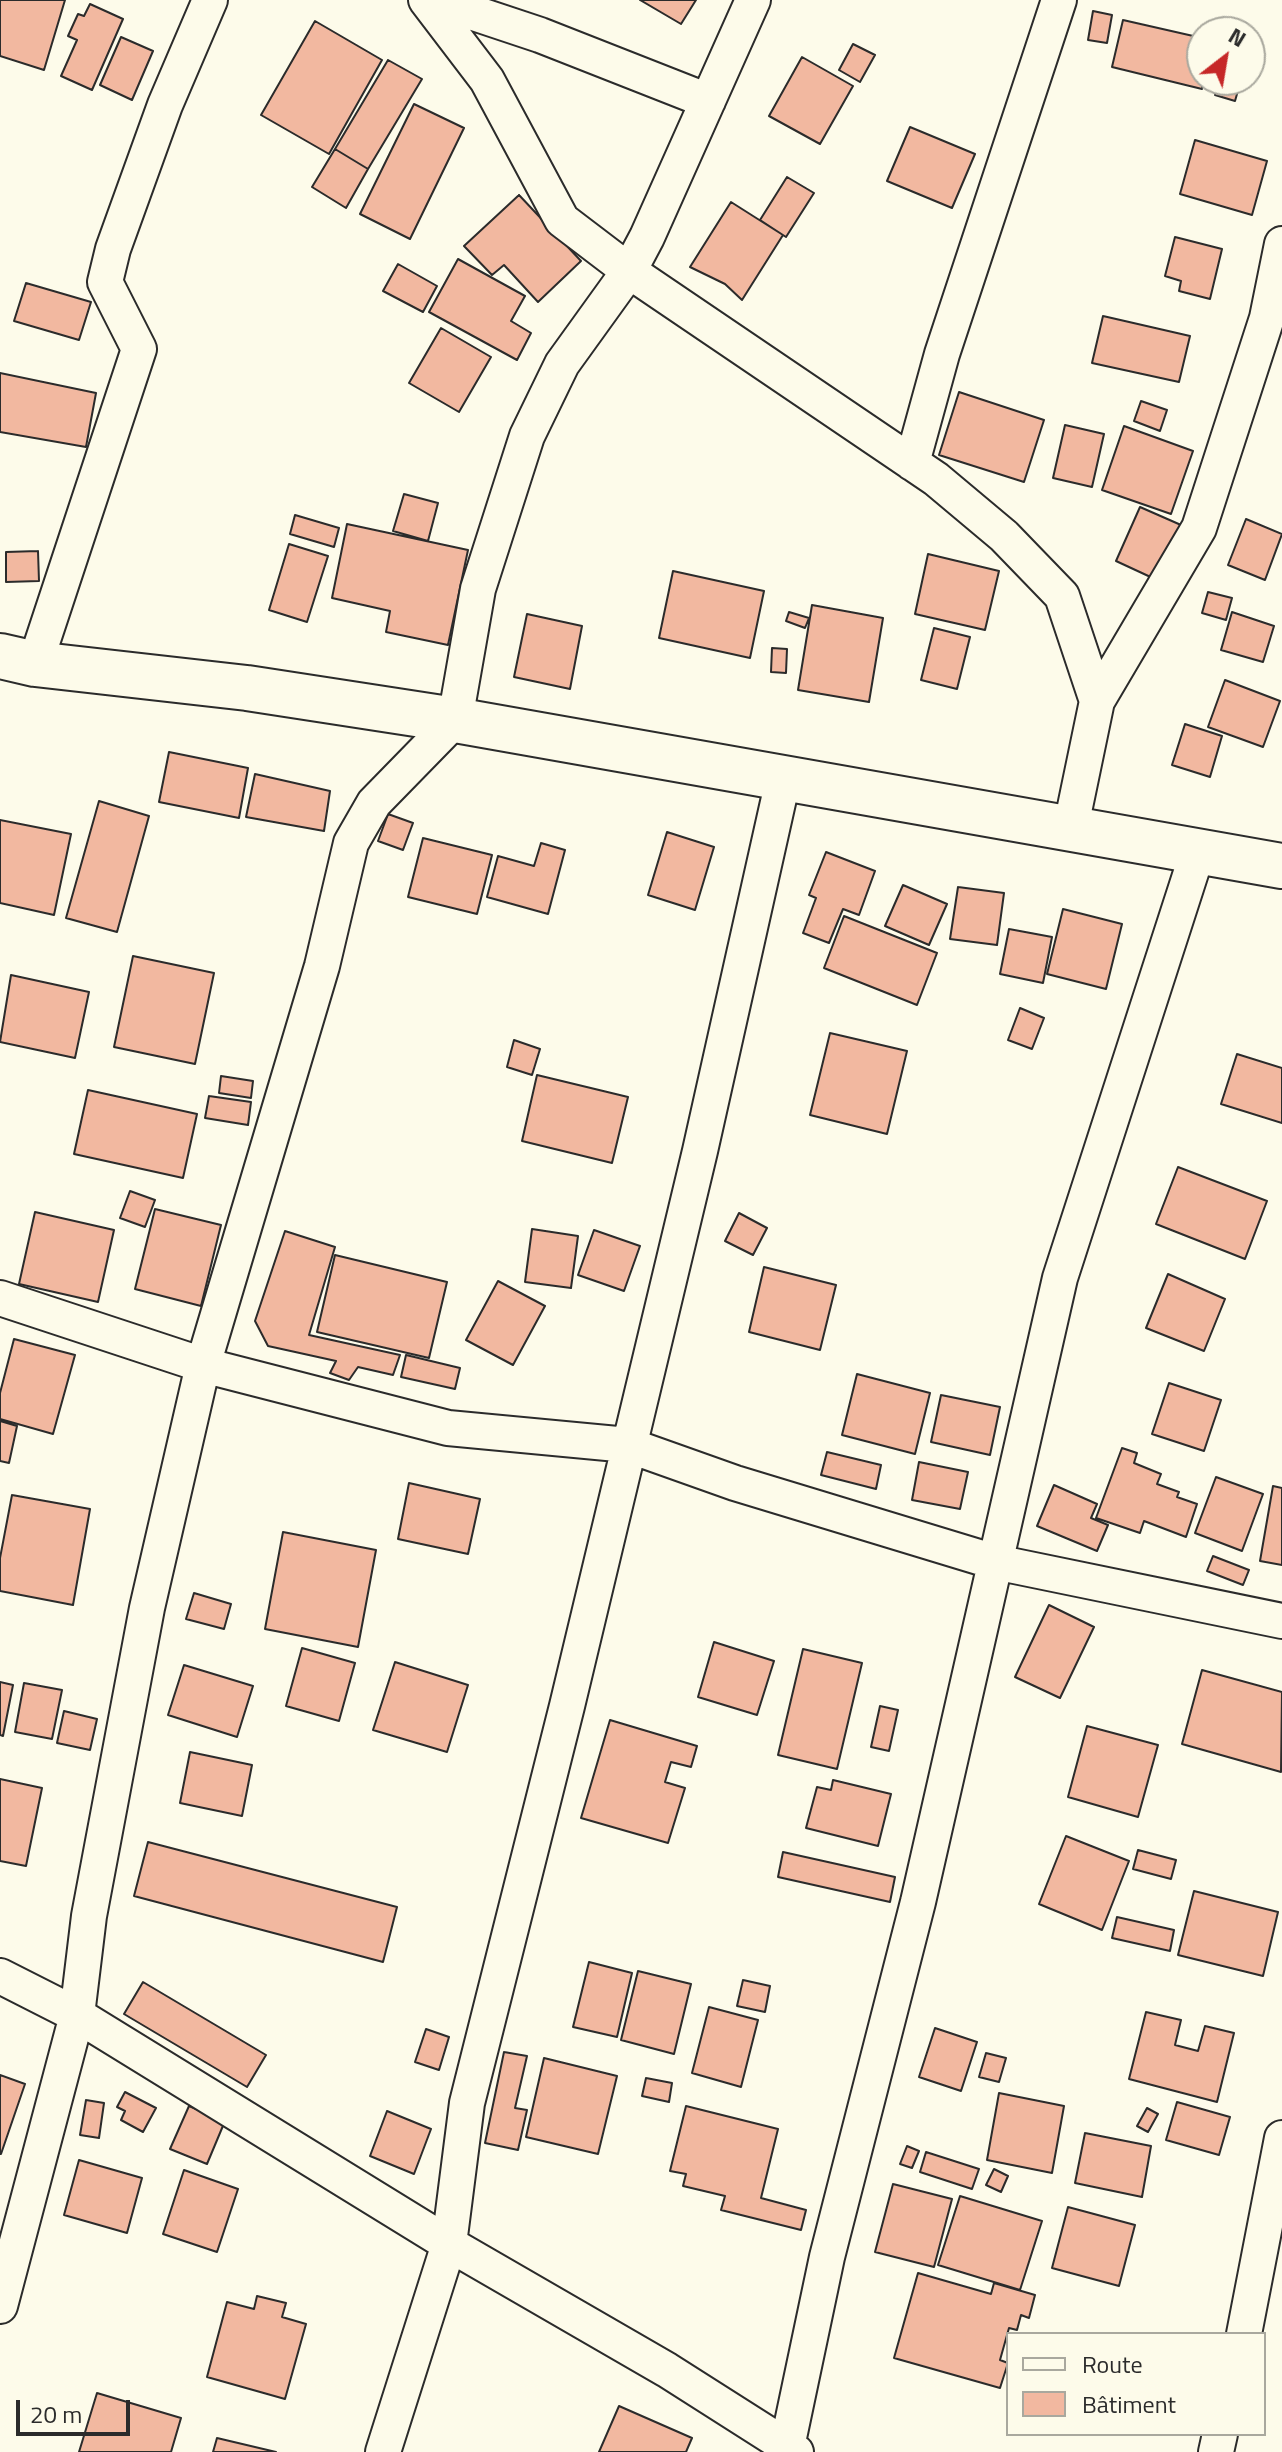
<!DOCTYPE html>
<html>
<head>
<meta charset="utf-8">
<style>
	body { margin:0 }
	#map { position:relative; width:1282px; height:2452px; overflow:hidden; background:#fdfbea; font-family:"Titillium Web",sans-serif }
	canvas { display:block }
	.legend { position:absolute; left:1006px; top:2332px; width:260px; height:104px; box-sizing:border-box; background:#fdfbea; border:2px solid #a9a89e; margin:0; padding:10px 14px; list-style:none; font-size:24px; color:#2b2b2b }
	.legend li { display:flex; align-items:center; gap:16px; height:40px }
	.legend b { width:40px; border:2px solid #a9a89e }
	.north { position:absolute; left:1186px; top:16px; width:80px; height:80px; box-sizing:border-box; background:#fdfbea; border:2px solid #a9a89e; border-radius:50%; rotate:31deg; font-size:22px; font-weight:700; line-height:32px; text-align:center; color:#2b2b2b }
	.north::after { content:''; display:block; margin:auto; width:28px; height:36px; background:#c62828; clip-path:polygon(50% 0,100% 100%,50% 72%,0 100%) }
	.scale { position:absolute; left:16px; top:2400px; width:114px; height:36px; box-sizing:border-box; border:4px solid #2b2b2b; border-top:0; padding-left:10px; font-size:24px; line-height:28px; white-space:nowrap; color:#2b2b2b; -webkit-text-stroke:6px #fdfbea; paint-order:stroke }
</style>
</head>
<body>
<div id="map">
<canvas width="1282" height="2452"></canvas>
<ul class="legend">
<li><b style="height:10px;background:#fdfbea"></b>Route</li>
<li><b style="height:22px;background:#f2b8a0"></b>Bâtiment</li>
</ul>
<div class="north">N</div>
<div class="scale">20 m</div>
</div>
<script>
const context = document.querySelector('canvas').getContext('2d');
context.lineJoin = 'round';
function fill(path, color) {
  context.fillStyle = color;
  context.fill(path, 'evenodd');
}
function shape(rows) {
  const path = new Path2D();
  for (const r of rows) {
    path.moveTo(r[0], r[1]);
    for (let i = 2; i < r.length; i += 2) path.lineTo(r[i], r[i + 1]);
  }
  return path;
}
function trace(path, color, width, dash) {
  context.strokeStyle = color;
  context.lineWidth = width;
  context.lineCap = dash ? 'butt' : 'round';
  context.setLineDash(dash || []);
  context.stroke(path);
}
const building = shape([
	[0,0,65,0,44,70,0,56,0,0],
	[640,0,696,0,681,24,640,0],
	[90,4,123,19,92,90,61,76,77,40,68,36,78,14,84,16,90,4],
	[1093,11,1112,15,1107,43,1088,40,1093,11],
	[1123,20,1202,38,1202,89,1112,67,1123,20],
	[315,21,382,60,329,154,261,115,315,21],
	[121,37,153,51,132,100,100,85,121,37],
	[853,44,875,55,860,82,839,70,853,44],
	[802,57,853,86,820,144,769,116,802,57],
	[388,60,422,79,368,169,335,149,388,60],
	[1219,80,1241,80,1235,101,1215,95,1219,80],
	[414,104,464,128,410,239,360,214,414,104],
	[910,127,975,154,952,208,887,181,910,127],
	[1195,140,1267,161,1252,215,1180,194,1195,140],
	[335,149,368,169,346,208,312,187,335,149],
	[787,177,814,193,786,237,760,220,787,177],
	[519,195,581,261,538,302,504,265,492,275,464,246,519,195],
	[731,202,783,235,742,300,725,284,690,267,731,202],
	[1175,237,1222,249,1210,299,1179,291,1181,281,1165,276,1175,237],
	[458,259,525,296,511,321,531,333,517,360,429,312,458,259],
	[398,264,437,286,423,312,383,291,398,264],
	[26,283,91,302,79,340,14,321,26,283],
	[1103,316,1190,336,1179,382,1092,363,1103,316],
	[441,328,491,357,459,412,409,383,441,328],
	[0,373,96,393,86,447,0,432,0,373],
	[959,392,1044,420,1024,482,939,455,959,392],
	[1141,401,1167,410,1160,431,1134,421,1141,401],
	[1065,425,1104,434,1092,487,1053,478,1065,425],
	[1124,426,1193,451,1171,514,1102,490,1124,426],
	[404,494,438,503,428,541,393,531,404,494],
	[1140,507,1181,525,1157,580,1116,561,1140,507],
	[295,515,339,528,334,547,290,534,295,515],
	[1246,519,1282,534,1265,580,1228,565,1246,519],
	[347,524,468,550,448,645,386,632,390,611,332,598,347,524],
	[289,544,328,556,307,622,269,610,289,544],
	[38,551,39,581,6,582,6,552,38,551],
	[928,554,999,571,985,630,915,614,928,554],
	[673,571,764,591,750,658,659,638,673,571],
	[1208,592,1232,598,1226,620,1202,613,1208,592],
	[812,605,883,618,869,702,798,690,812,605],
	[789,612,809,618,805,628,786,621,789,612],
	[1232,612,1274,626,1263,662,1221,650,1232,612],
	[527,614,582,626,570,689,514,677,527,614],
	[934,628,970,637,957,689,921,680,934,628],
	[772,648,787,649,786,673,771,672,772,648],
	[1225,680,1280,701,1263,747,1208,727,1225,680],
	[1185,724,1222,736,1210,777,1172,765,1185,724],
	[169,752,248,768,239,818,159,802,169,752],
	[255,774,330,791,324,831,246,817,255,774],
	[99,801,149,816,117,932,66,918,99,801],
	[388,814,413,823,403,850,378,841,388,814],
	[0,820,71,834,54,915,0,903,0,820],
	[667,832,714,847,695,910,648,895,667,832],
	[423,838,492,855,477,914,408,897,423,838],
	[541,843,565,850,548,914,487,897,498,856,534,866,541,843],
	[826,852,875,871,859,915,843,909,829,943,803,933,816,898,809,895,826,852],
	[903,885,947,904,929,945,885,926,903,885],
	[958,887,1004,893,997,945,950,939,958,887],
	[1063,909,1122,924,1106,989,1047,974,1063,909],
	[844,916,937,953,917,1005,824,968,844,916],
	[1009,929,1052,937,1043,983,1000,974,1009,929],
	[133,956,214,973,195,1064,114,1047,133,956],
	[11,975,89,992,75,1058,0,1042,11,975],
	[1020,1008,1044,1018,1032,1049,1008,1040,1020,1008],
	[830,1033,907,1051,887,1134,810,1115,830,1033],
	[514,1040,540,1049,532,1075,507,1067,514,1040],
	[1237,1054,1282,1068,1282,1123,1221,1104,1237,1054],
	[537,1075,628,1097,612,1163,522,1141,537,1075],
	[221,1076,253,1081,251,1098,219,1093,221,1076],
	[88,1090,197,1114,183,1178,74,1154,88,1090],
	[209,1096,251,1102,248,1125,205,1118,209,1096],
	[1178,1167,1267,1201,1245,1259,1156,1224,1178,1167],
	[130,1191,155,1200,145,1227,120,1218,130,1191],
	[155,1209,221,1225,201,1306,135,1289,155,1209],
	[35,1212,114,1230,98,1302,19,1284,35,1212],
	[739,1213,767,1228,753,1255,725,1241,739,1213],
	[532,1229,578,1236,571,1288,525,1282,532,1229],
	[594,1230,640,1246,624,1291,578,1275,594,1230],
	[285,1231,335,1247,309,1335,400,1355,393,1375,358,1367,349,1380,330,1373,336,1361,268,1346,255,1321,285,1231],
	[335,1255,447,1282,429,1358,317,1332,335,1255],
	[764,1267,836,1285,820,1350,749,1332,764,1267],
	[1168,1274,1225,1299,1204,1351,1146,1328,1168,1274],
	[498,1281,545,1306,513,1365,466,1340,498,1281],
	[14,1339,75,1355,53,1434,0,1419,0,1393,14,1339],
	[406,1355,460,1368,455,1389,401,1377,406,1355],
	[857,1374,930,1393,915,1454,842,1435,857,1374],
	[1169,1383,1221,1400,1204,1451,1152,1434,1169,1383],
	[941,1395,1000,1407,990,1455,931,1442,941,1395],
	[0,1421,17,1426,9,1463,0,1461,0,1421],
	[1122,1448,1137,1453,1134,1463,1161,1474,1157,1484,1179,1492,1177,1497,1197,1504,1186,1537,1144,1521,1140,1533,1096,1518,1122,1448],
	[827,1452,881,1465,876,1489,821,1475,827,1452],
	[919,1462,968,1472,960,1509,912,1500,919,1462],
	[1216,1477,1263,1494,1242,1551,1195,1533,1216,1477],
	[409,1483,480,1499,468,1554,398,1539,409,1483],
	[1054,1485,1097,1504,1091,1518,1108,1525,1097,1551,1037,1526,1054,1485],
	[1273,1486,1282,1488,1282,1565,1260,1561,1273,1486],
	[12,1495,90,1509,73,1605,0,1591,0,1558,12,1495],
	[283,1532,376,1550,358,1647,265,1629,283,1532],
	[1213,1556,1249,1570,1243,1585,1207,1571,1213,1556],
	[194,1593,231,1604,224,1629,186,1619,194,1593],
	[1049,1605,1094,1627,1060,1698,1015,1677,1049,1605],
	[714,1642,774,1661,757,1715,698,1697,714,1642],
	[302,1648,355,1663,339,1721,286,1706,302,1648],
	[803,1649,862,1663,837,1769,778,1755,803,1649],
	[395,1662,468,1685,447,1752,373,1730,395,1662],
	[184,1665,253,1686,237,1737,168,1715,184,1665],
	[1202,1670,1282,1692,1281,1772,1182,1744,1202,1670],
	[0,1682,13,1685,3,1736,0,1735,0,1682],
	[24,1683,62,1690,52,1739,15,1732,24,1683],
	[880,1706,898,1710,889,1751,871,1747,880,1706],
	[64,1711,97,1719,90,1750,57,1743,64,1711],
	[610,1720,697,1746,691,1767,671,1762,665,1782,685,1788,668,1843,581,1818,610,1720],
	[1087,1726,1158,1745,1138,1817,1068,1797,1087,1726],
	[190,1752,252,1765,242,1816,180,1803,190,1752],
	[0,1779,42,1788,26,1866,0,1861,0,1779],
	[833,1780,891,1794,878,1846,806,1828,817,1787,831,1790,833,1780],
	[1066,1836,1129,1861,1102,1930,1039,1904,1066,1836],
	[148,1842,397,1907,383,1962,134,1896,148,1842],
	[1138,1850,1176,1860,1171,1879,1133,1869,1138,1850],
	[783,1852,895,1877,890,1902,778,1877,783,1852],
	[1194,1891,1278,1912,1263,1976,1178,1955,1194,1891],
	[1117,1917,1174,1930,1170,1951,1112,1938,1117,1917],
	[589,1962,632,1973,617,2037,573,2027,589,1962],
	[638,1971,691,1984,674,2054,621,2040,638,1971],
	[743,1980,770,1986,765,2012,737,2006,743,1980],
	[143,1982,266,2055,247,2087,124,2014,143,1982],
	[709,2007,758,2020,741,2087,692,2073,709,2007],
	[1146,2012,1181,2020,1175,2045,1198,2051,1205,2026,1234,2033,1217,2102,1129,2079,1146,2012],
	[935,2028,977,2042,961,2091,919,2077,935,2028],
	[426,2029,449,2037,439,2070,415,2062,426,2029],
	[504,2052,527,2056,515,2108,527,2110,518,2150,485,2143,504,2052],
	[986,2053,1006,2058,999,2082,979,2077,986,2053],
	[544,2058,617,2076,598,2154,526,2137,544,2058],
	[0,2075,25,2084,1,2154,0,2154,0,2075],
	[646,2078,672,2083,669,2102,642,2096,646,2078],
	[125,2092,156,2108,143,2132,121,2120,125,2111,117,2107,125,2092],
	[999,2093,1064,2106,1052,2173,987,2160,999,2093],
	[86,2100,104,2103,99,2138,80,2135,86,2100],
	[1177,2102,1230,2117,1219,2155,1166,2140,1177,2102],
	[189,2106,225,2121,207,2164,170,2149,189,2106],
	[686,2106,778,2129,761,2198,806,2210,801,2230,721,2210,725,2196,683,2186,686,2174,670,2171,686,2106],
	[1147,2108,1158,2114,1148,2132,1137,2126,1147,2108],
	[387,2111,431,2129,414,2174,370,2156,387,2111],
	[1085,2133,1151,2146,1142,2197,1075,2183,1085,2133],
	[907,2146,919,2151,912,2168,900,2164,907,2146],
	[926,2152,979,2169,972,2189,920,2172,926,2152],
	[79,2160,142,2178,127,2233,64,2215,79,2160],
	[994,2169,1008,2176,1001,2192,986,2185,994,2169],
	[184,2170,238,2189,217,2252,163,2234,184,2170],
	[893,2184,952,2199,934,2267,875,2252,893,2184],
	[960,2196,1042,2221,1020,2290,938,2265,960,2196],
	[1068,2207,1135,2225,1119,2286,1052,2268,1068,2207],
	[918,2273,991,2294,994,2283,1035,2295,1029,2318,1021,2315,1017,2330,1009,2328,1000,2360,1008,2363,1000,2388,894,2358,918,2273],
	[257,2296,286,2303,282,2317,306,2324,285,2399,207,2377,227,2302,254,2309,257,2296],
	[97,2393,181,2418,171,2452,79,2452,97,2393],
	[619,2406,692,2438,686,2452,599,2452,619,2406],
	[217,2438,276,2452,213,2452,217,2438]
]);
fill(building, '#f2b8a0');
trace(building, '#2b2b2b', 2);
const minor = shape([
	[426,0,487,80,562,220,629,271,936,479,1004,536,1062,596,1097,701],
	[435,0,540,35,708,101],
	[912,463,942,354,1059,0],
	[35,664,139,349,105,282,113,249,165,105,210,0],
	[1070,831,1097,701,1199,528,1267,318,1282,244],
	[0,1298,203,1365,448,1428,628,1445,735,1483,995,1562,1282,1621],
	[0,1976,77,2015,449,2244,667,2370,796,2452],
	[0,2306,77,2015,89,1916,147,1608,203,1365,322,966,351,843,374,803,455,720,478,589,527,436,562,364,629,271,647,237,753,0],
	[1244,2334,1282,2138],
	[787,2447,827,2257,918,1902,1060,1278,1197,854],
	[383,2452,449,2244,467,2103,567,1706,700,1151,783,780],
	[1216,2452,1220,2434]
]);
const primary = shape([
	[0,656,35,664,247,688,455,720,1282,866]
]);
trace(minor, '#2b2b2b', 38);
trace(primary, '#2b2b2b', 48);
trace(minor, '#fdfbea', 34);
trace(primary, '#fdfbea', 44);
</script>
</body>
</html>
